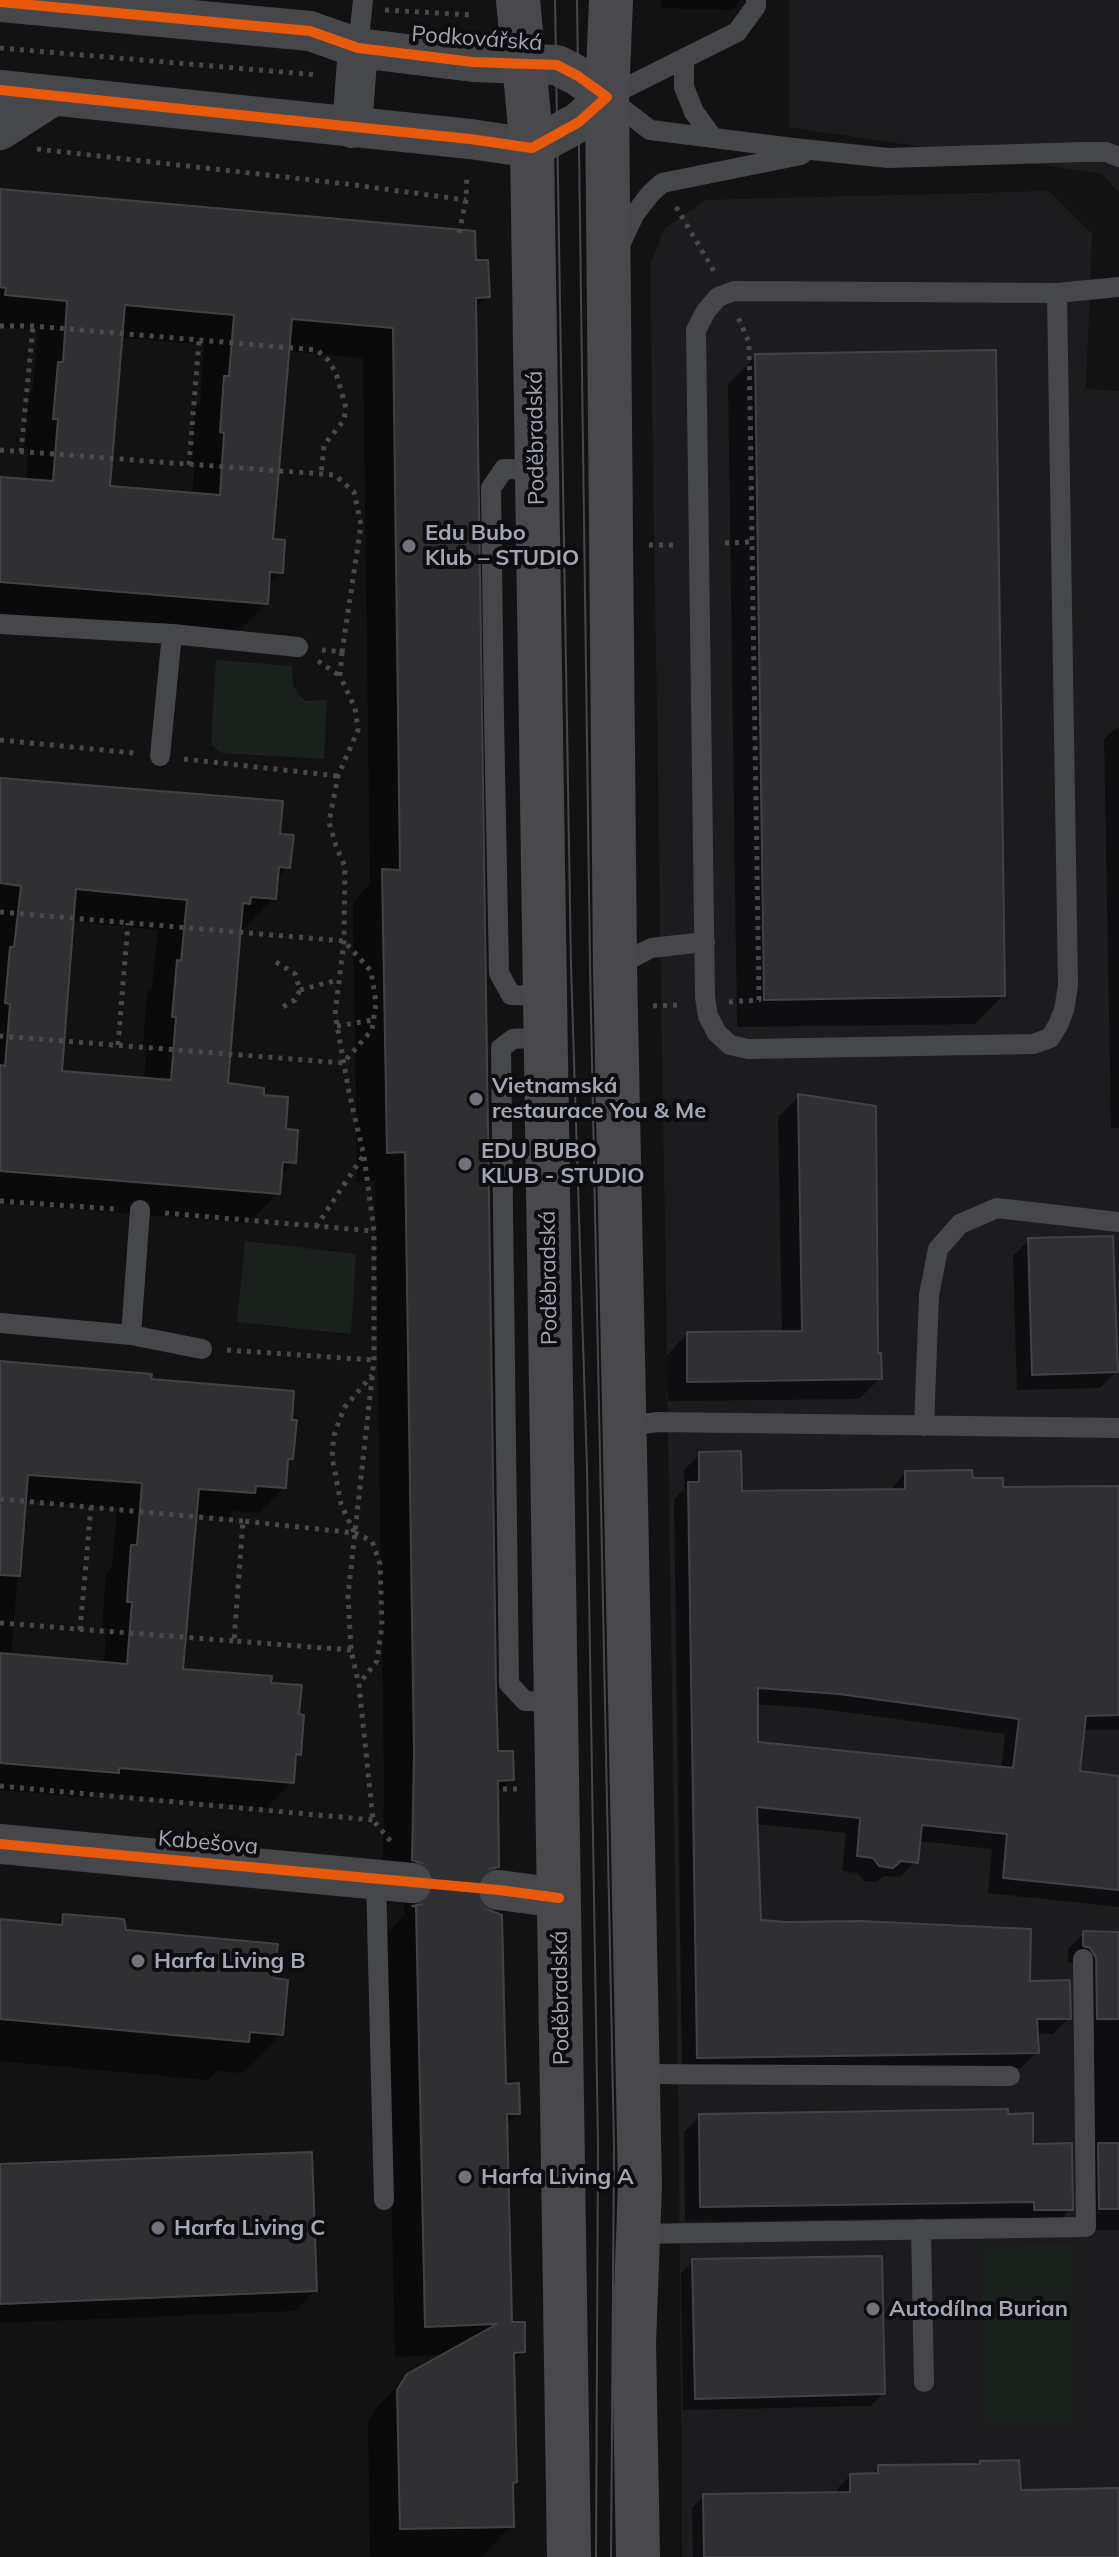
<!DOCTYPE html>
<html>
<head>
<meta charset="utf-8">
<style>
	body { margin:0 }
	canvas { display:block; background:#121212 }
</style>
</head>
<body>
<canvas width="1119" height="2557"></canvas>
<script>
const context = document.querySelector('canvas').getContext('2d');
context.lineJoin = 'round';
function fill(path, color) {
  context.fillStyle = color;
  context.fill(path, 'evenodd');
}
function shape(rows) {
  const path = new Path2D();
  for (const r of rows) {
    path.moveTo(r[0], r[1]);
    for (let i = 2; i < r.length; i += 2) path.lineTo(r[i], r[i + 1]);
  }
  return path;
}
function trace(path, color, width, dash) {
  context.strokeStyle = color;
  context.lineWidth = width;
  context.lineCap = dash ? 'butt' : 'round';
  context.setLineDash(dash || []);
  context.stroke(path);
}
function drawText(font, color, halo, rows, align = 'center') {
  context.font = font + ' Mulish,sans-serif';
  context.lineWidth = 8;
  context.setLineDash([]);
  context.textBaseline = 'middle';
  context.strokeStyle = halo;
  context.fillStyle = color;
  for (const [text, x, y, turn = 0] of rows) {
    context.save();
    context.translate(x, y);
    context.rotate((+turn || 0) * Math.PI / 180);
    context.textAlign = isNaN(turn) ? turn : align;
    if (halo) context.strokeText(text, 0, 0);
    context.fillText(text, 0, 0);
    context.restore();
  }
}
fill(shape([
	[789,0,1119,0,1119,193,1102,174,789,127],
	[1049,191,1092,234,1086,389,1119,391,1119,2557,682,2557,679,2146,650,265,665,228,706,200]
]), '#1c1c1e');
fill(shape([
	[216,660,292,666,293,685,298,694,306,701,327,700,324,759,222,753,211,744],
	[245,1241,356,1254,351,1334,237,1322],
	[1073,2245,1074,2424,984,2426,982,2246]
]), '#1a211c');
fill(shape([
	[661,0,740,0,733,10,661,8],
	[0,191,474,262,488,296,474,309,496,1753,512,1779,496,1795,497,1867,474,1889,504,2086,518,2113,505,2126,510,2324,523,2351,512,2362,515,2482,511,2485,512,2526,481,2557,370,2557,368,2422,377,2407,408,2376,446,2355,395,2357,386,1937,384,1936,405,1915,403,1903,395,1895,382,1890,384,1784,375,1181,357,1182,353,902,370,884,363,358,287,351,271,541,281,572,267,586,266,603,236,634,0,614,0,479,26,481,28,449,24,449,28,394,33,389,38,331,0,327],
	[120,337,204,345,200,403,195,408,190,462,195,463,192,495,107,488],
	[756,356,1003,995,975,1024,737,1027,728,384],
	[1119,728,1119,1128,1111,1128,1104,739,1115,729],
	[0,780,278,835,288,867,276,880,274,898,243,929,239,928,226,1085,262,1096,283,1131,294,1162,280,1176,278,1193,248,1223,0,1203],
	[72,921,158,930,152,988,147,993,143,1047,147,1047,144,1080,60,1072],
	[799,1096,876,1355,880,1378,859,1399,668,1401,667,1355,687,1334,782,1333,778,1117],
	[1029,1240,1116,1372,1100,1388,1017,1390,1013,1256],
	[0,1363,149,1381,291,1458,286,1464,284,1488,259,1513,234,1511,227,1518,194,1515,181,1671,269,1684,299,1754,293,1759,292,1782,266,1808,96,1793,91,1798,0,1790],
	[24,1501,117,1509,112,1567,106,1573,102,1627,107,1627,104,1664,11,1656],
	[700,1454,740,1493,890,1491,905,1473,971,1480,1001,1489,1119,1488,1119,1730,1082,1730,1077,1773,1119,1778,1119,1907,988,1893,992,1849,918,1841,916,1862,900,1877,884,1876,876,1882,864,1881,857,1873,842,1871,846,1833,756,1824,759,1922,1028,1983,1069,2018,1053,2034,1036,2034,1037,2052,1021,2068,682,2073,674,1500,684,1489,684,1470],
	[756,1704,822,1709,1005,1734,1001,1769,756,1743],
	[63,1916,124,1932,272,1980,281,2034,242,2073,217,2071,208,2080,0,2061,0,1921,53,1926],
	[1084,1933,1119,1934,1119,2230,1091,2230,1074,1963,1068,1962,1068,1949],
	[700,2116,1031,2146,1071,2209,1055,2225,1019,2225,1019,2217,685,2222,684,2132],
	[0,2166,315,2291,295,2311,0,2323],
	[693,2261,883,2394,870,2406,683,2410,681,2273],
	[879,2467,1019,2492,1119,2490,1119,2557,693,2557,692,2508,704,2496,838,2494,838,2488,850,2476,871,2475]
]), '#0007');
const building = shape([
	[0,189,475,231,476,260,488,260,490,297,476,298,496,1684,498,1751,513,1751,514,1780,498,1781,499,1867,490,1869,481,1875,476,1888,478,1899,484,1908,502,1915,506,2084,519,2083,520,2114,507,2114,512,2322,525,2322,525,2352,514,2353,517,2482,513,2483,514,2527,400,2529,397,2390,407,2374,497,2324,425,2327,416,1907,412,1906,422,1904,430,1897,435,1884,432,1873,426,1865,412,1860,414,1752,405,1152,387,1153,382,869,400,870,393,328,292,319,273,539,285,540,283,573,270,572,268,604,0,582,0,477,53,481,58,419,53,419,58,362,63,362,67,301,5,295,6,288,0,287,0,189],
	[125,305,234,315,229,376,224,376,220,432,224,433,220,495,110,486,125,305],
	[996,350,1005,996,764,1000,755,354,996,350],
	[0,778,283,801,280,834,294,835,290,868,279,867,276,899,251,897,250,904,243,903,228,1083,264,1088,264,1095,288,1097,286,1129,298,1130,296,1163,283,1162,280,1194,0,1171,0,1065,5,1066,10,1004,5,1003,10,947,14,947,21,886,0,883,0,778],
	[76,889,187,900,181,961,177,960,172,1017,176,1017,171,1080,62,1071,76,889],
	[798,1094,876,1106,878,1353,881,1353,882,1379,687,1382,687,1332,802,1331,798,1094],
	[1113,1236,1118,1372,1032,1375,1028,1238,1113,1236],
	[0,1361,152,1374,151,1379,294,1391,292,1420,297,1420,293,1459,288,1459,286,1488,256,1486,255,1493,199,1489,183,1669,272,1676,271,1683,302,1685,299,1714,304,1715,301,1755,296,1754,294,1783,119,1768,119,1773,0,1763,0,1653,127,1664,132,1602,127,1602,131,1545,137,1545,142,1483,28,1475,20,1576,0,1575,0,1361],
	[741,1451,742,1491,905,1489,905,1471,972,1470,973,1478,1003,1478,1003,1487,1119,1486,1119,1715,1086,1716,1080,1771,1119,1776,1119,1890,1003,1878,1007,1834,922,1825,918,1863,901,1861,893,1868,879,1866,873,1858,857,1856,860,1818,757,1807,761,1920,787,1922,860,1921,1031,1929,1030,1981,1070,1980,1071,2019,1037,2019,1039,2053,697,2058,688,1482,699,1482,699,1452,741,1451],
	[758,1688,839,1694,1019,1719,1013,1768,758,1742,758,1688],
	[63,1914,124,1919,126,1930,278,1944,274,1978,288,1980,283,2035,250,2032,249,2042,0,2019,0,1919,62,1925,63,1914],
	[1083,1931,1119,1932,1119,2019,1097,2019,1096,1958,1090,1948,1083,1946,1083,1931],
	[1008,2109,1008,2114,1033,2113,1033,2144,1072,2143,1073,2210,1034,2210,1034,2202,700,2207,699,2114,1008,2109],
	[1098,2143,1119,2143,1119,2209,1099,2209,1098,2143],
	[312,2152,317,2291,0,2304,0,2164,312,2152],
	[882,2256,885,2394,695,2399,692,2259,882,2256],
	[1019,2460,1021,2490,1119,2488,1119,2557,704,2557,703,2494,850,2492,850,2474,878,2473,878,2465,980,2464,980,2461,1019,2460]
]);
fill(building, '#303032');
trace(building, '#414246', 2);
trace(shape([
	[412,1883,499,1890]
]), '#2f3033', 40, [40, 20]);
trace(shape([
	[385,10,472,15],
	[0,48,318,75],
	[37,149,347,184,466,200],
	[676,207,714,271],
	[459,233,466,200,467,174],
	[0,326,33,326,317,350,328,360,336,373,346,408,344,420,324,445,321,474],
	[0,450,335,475,354,492,361,525,342,652,322,650],
	[21,452,33,326],
	[189,465,199,341],
	[725,543,752,542],
	[649,545,675,545],
	[342,652,340,676,355,708,358,730,338,776,329,822,336,846,345,867,344,941,335,1014,349,1092,364,1156,374,1231,374,1360,348,1595,351,1650,359,1685,373,1820,392,1843],
	[318,661,340,676],
	[0,740,134,753],
	[184,759,338,776],
	[0,912,344,941,371,971,376,1003,372,1030,343,1063,0,1036],
	[276,962,295,974,300,990,295,1000,281,1008],
	[300,990,338,980],
	[729,1002,759,1000,749,342,737,315],
	[653,1006,679,1005],
	[337,1026,373,1020],
	[118,1045,128,923],
	[0,1201,115,1209],
	[165,1213,374,1231],
	[316,1227,363,1156],
	[227,1350,374,1360],
	[0,1499,243,1521],
	[354,1532,341,1504,332,1457,334,1435,344,1408,372,1375],
	[0,1623,234,1641],
	[80,1630,91,1507],
	[351,1650,234,1641,243,1521,355,1533,372,1541,380,1564,382,1626,377,1661,359,1684],
	[0,1786,373,1820],
	[503,1789,519,1789]
]), '#48484d', 5, [4, 6]);
trace(shape([
	[756,0,756,6,737,32,607,97,650,130,793,148,888,158,1082,152,1106,152,1119,157],
	[358,48,363,0],
	[684,58,684,87,694,112,713,138],
	[619,247,634,215,650,194,662,183,801,155],
	[1057,293,1068,986,1064,1010,1058,1025,1050,1038,1033,1044,748,1049,730,1045,717,1033,708,1016,705,997,696,330,706,311,718,297,734,291,1057,293,1119,287],
	[537,470,504,469,491,488,494,718,499,973,511,995,545,996],
	[0,624,172,634,298,647],
	[160,756,172,634],
	[615,967,651,948,705,942],
	[546,1037,513,1039,501,1048,509,1684,525,1701,556,1702],
	[0,1323,131,1335,202,1349],
	[131,1335,140,1210],
	[624,1426,658,1422,1119,1428],
	[924,1426,929,1295,938,1249,960,1224,997,1208,1119,1222],
	[376,1879,384,2200],
	[638,2074,1010,2076],
	[921,2229,924,2382],
	[638,2234,1086,2227,1083,1959]
]), '#46474b', 20);
trace(shape([
	[0,2,310,31,358,48,473,62,557,65,578,76,607,97,579,122,532,148,470,139,0,90],
	[352,128,358,48],
	[0,130,53,96],
	[0,1844,412,1883],
	[499,1890,559,1898]
]), '#46474b', 40);
trace(shape([
	[518,0,532,148,569,2557],
	[611,0,607,97,615,967,640,2185,634,2343,638,2557]
]), '#49494d', 44);
trace(shape([
	[555,0,571,966,587,1468,598,2145,596,2557],
	[577,0,590,964,614,2147,611,2557]
]), '#46484b', 2);
trace(shape([
	[0,2,310,31,358,48,473,62,557,65,578,76,607,97,579,122,532,148,470,139,0,90],
	[0,1844,499,1890,559,1898]
]), '#e8590c', 10);
for (const [x, y, r, color] of [
	[409,546,8,"#70727c"],
	[476,1099,8,"#70727c"],
	[465,1164,8,"#70727c"],
	[138,1961,8,"#70727c"],
	[465,2177,8,"#70727c"],
	[158,2228,8,"#70727c"],
	[873,2309,8,"#70727c"]
]) {
  const dot = new Path2D();
  dot.arc(x, y, r, 0, 2 * Math.PI);
  context.fillStyle = color;
  context.fill(dot);
  trace(dot, '#0d0c0e', 3);
}
drawText('22px', '#a2a6b5', '#0d0c0e', [
	["Podkovářská",477,39,4],
	["Poděbradská",536,438,-91],
	["Poděbradská",549,1278,-91],
	["Kabešova",208,1843,5],
	["Poděbradská",561,1998,-91]
]);
drawText('bold 22px', '#a2a6b5', '#0d0c0e', [
	["Edu Bubo",425,533],
	["Klub – STUDIO",425,558],
	["Vietnamská",492,1086],
	["restaurace You & Me",492,1111],
	["EDU BUBO",481,1151],
	["KLUB - STUDIO",481,1176],
	["Harfa Living B",154,1961],
	["Harfa Living A",481,2177],
	["Harfa Living C",174,2228],
	["Autodílna Burian",889,2309]
], 'left');
</script>
</body>
</html>
